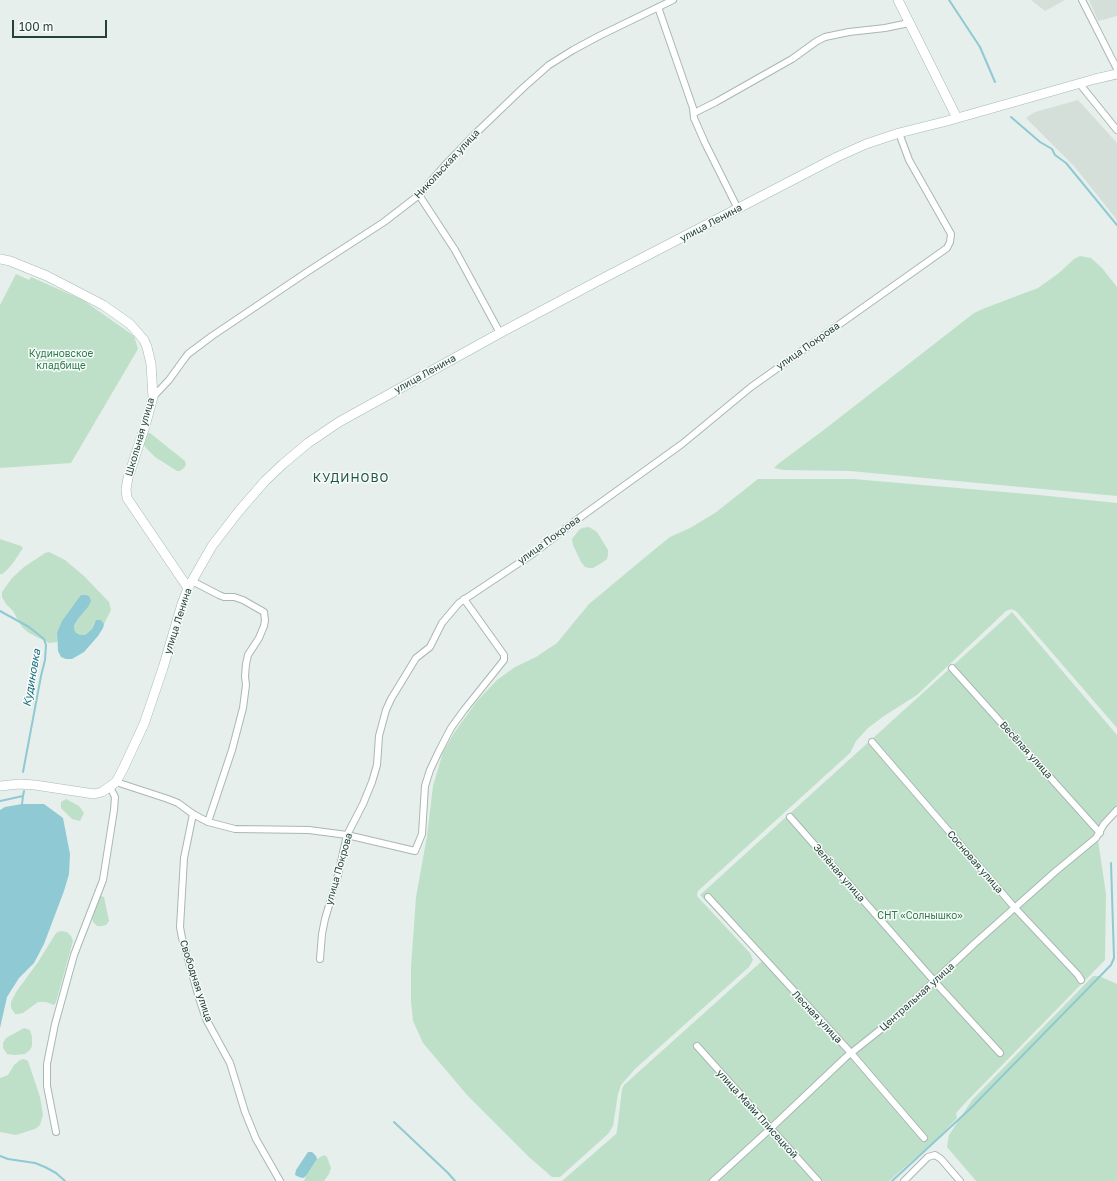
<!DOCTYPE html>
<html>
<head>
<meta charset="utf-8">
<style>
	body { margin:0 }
	#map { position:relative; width:1117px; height:1181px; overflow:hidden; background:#e6efeb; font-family:"Golos Text",sans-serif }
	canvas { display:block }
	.scale { position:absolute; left:12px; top:20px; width:95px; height:18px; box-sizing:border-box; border:2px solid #24423a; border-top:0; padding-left:5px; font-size:12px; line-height:14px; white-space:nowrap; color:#24423a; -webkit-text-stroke:3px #f7fbf9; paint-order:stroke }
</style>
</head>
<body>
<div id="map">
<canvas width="1117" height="1181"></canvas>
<div class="scale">100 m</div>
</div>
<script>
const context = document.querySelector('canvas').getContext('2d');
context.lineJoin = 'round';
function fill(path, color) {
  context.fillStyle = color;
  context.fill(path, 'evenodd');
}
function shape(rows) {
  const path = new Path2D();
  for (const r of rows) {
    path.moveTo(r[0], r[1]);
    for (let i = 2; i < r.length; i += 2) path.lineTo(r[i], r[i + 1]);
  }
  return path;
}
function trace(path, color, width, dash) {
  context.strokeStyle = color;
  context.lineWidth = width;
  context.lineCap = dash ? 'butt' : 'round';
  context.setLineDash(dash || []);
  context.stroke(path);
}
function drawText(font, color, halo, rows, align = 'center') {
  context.font = font + ' "Golos Text",sans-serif';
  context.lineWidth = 3;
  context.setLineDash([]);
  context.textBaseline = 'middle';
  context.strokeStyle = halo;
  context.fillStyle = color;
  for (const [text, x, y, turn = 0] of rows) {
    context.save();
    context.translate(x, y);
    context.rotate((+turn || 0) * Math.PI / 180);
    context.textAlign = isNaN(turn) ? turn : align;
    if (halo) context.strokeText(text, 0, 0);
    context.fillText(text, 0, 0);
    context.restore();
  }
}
fill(shape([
	[1031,0,1065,0,1045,11],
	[1089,0,1117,0,1117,16,1098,21],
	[1078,100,1117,143,1117,220,1074,166,1026,118,1035,112]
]), '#d4dfda');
fill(shape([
	[1080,256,1091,258,1102,268,1117,287,1117,496,850,471,783,470,774,468,778,464,825,429,974,313,985,308,1038,288,1059,273,1074,259],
	[16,274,29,280,31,277,83,300,134,336,138,349,71,463,0,468,0,305],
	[147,433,150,433,185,461,186,465,184,468,180,471,177,471,155,457,146,448,143,444],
	[758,479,853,479,1039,495,1117,503,1117,728,1016,611,1011,609,1006,611,917,695,884,716,868,728,856,741,850,753,698,891,697,896,750,953,753,960,749,967,635,1069,621,1085,618,1094,613,1126,608,1134,560,1177,552,1177,530,1158,467,1095,423,1043,413,1021,411,1001,411,967,416,897,427,836,433,786,443,752,454,733,477,701,497,680,515,667,536,657,557,643,589,604,655,549,670,537,690,528,715,513],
	[589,527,597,532,608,550,608,555,607,559,603,562,593,568,589,568,585,567,581,562,573,545,572,539,579,530,582,528],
	[0,539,21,546,23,548,13,563,7,570,2,574,0,574],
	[49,552,65,560,84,576,109,602,111,610,104,624,101,620,94,623,92,629,85,635,80,635,75,632,74,627,78,619,88,607,57,633,57,642,49,643,29,633,22,627,13,611,6,604,2,597,2,592,12,578,24,567,45,553],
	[1012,612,1117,735,1117,811,1109,819,1098,840,1106,894,1105,960,968,1100,956,1113,957,1118,937,1139,889,1181,562,1181,616,1134,617,1131,622,1089,624,1085,762,961,700,895],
	[66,799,79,806,84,813,80,821,72,819,61,808,61,802],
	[101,896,104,897,109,921,106,925,102,926,97,926,93,922,92,917,99,897],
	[61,931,67,932,71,936,73,941,56,1002,54,1005,46,1002,38,1002,23,1013,18,1014,15,1014,11,1008,11,1002,16,992,38,962,56,933],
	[1093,976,1099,976,1117,984,1117,1181,976,1181,947,1147,949,1135,972,1100],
	[24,1028,30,1030,32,1037,32,1046,30,1050,25,1054,14,1055,7,1054,3,1048,3,1043,6,1038],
	[24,1059,28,1061,40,1097,43,1115,40,1125,35,1129,16,1135,0,1132,0,1078,8,1075,14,1065,20,1060],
	[324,1155,327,1157,331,1168,329,1174,324,1181,304,1181,306,1176,317,1159]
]), '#bfe0c8');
fill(shape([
	[81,595,85,595,89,596,91,601,88,607,78,619,74,626,75,632,80,635,85,635,92,629,96,620,101,620,104,624,103,628,98,636,84,652,72,659,66,659,61,657,58,651,57,633,62,621],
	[22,804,44,804,63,818,70,854,69,874,64,891,44,944,34,963,19,978,7,997,0,1028,0,810,5,807],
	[308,1152,312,1152,316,1156,317,1159,306,1176,303,1178,299,1177,295,1175,296,1170]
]), '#8ec9d4');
trace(shape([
	[949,0,980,47,995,82],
	[1011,117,1040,142,1052,149,1055,155,1066,163,1117,225],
	[0,611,29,627,44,639,46,645,45,660,41,676,23,772],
	[0,801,23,796,24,791],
	[22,804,23,796],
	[394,1122,448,1173,455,1181],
	[0,1156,8,1159,35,1163,45,1167,56,1173,65,1181],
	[892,1181,970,1109,1111,965,1114,958,1111,863]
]), '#8ec9d4', 2);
const street = shape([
	[1082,0,1117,69],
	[658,7,693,108,694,118,705,143,738,209],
	[1079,83,1117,130],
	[694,113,716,102,792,59,817,41,825,37,849,32,885,28,909,23],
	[419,195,455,250,500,333],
	[153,397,169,380,182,362,188,354,212,336,307,272,384,222,419,195,447,163,475,134,524,87,549,65,573,50,599,36,673,0],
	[192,581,219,595,224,597,234,597,243,600,264,612,265,620,264,626,259,638,248,655,246,664,245,676,246,685,243,708,232,750,208,822],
	[952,668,1100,833],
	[872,742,1015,908,1078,975,1081,980],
	[116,782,168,799,178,803,193,814,208,822,235,829,309,830,347,835,415,851,422,834,425,786,430,770,439,751,451,728,464,710,504,660,504,655,464,599],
	[193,814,184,858,180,927,182,938,199,998,206,1019,230,1063,245,1112,256,1139,280,1181],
	[790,817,935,982,1000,1053],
	[708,897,851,1053,924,1138],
	[320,959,322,934,325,919,338,875,347,835,363,804,372,782,377,765,379,736,386,710,391,699,416,658,430,647,442,623,459,603,531,555,582,516,682,444,751,387,947,248,950,242,951,234,909,160,899,133],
	[697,1046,818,1181],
	[56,1132,47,1086,47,1064,55,1024,74,955,103,880,114,810,115,797,110,787],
	[713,1181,770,1129,846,1057,895,1018,974,944,1056,871,1096,838,1104,824,1117,810],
	[904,1181,928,1157,935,1155,941,1159,960,1181]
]);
const secondary = shape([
	[898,0,957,118],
	[0,259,10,261,47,276,103,305,130,324,144,340,147,347,151,364,153,397,145,426,128,478,126,489,127,498,188,588],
	[0,786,19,784,35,785,94,794,102,792,116,782,123,769,144,724,163,668,182,604,188,588,212,546,239,511,265,481,283,464,308,443,339,422,500,333,596,282,837,157,866,144,899,133,947,121,1095,79,1117,74]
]);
trace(street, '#a8b8b2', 8);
trace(secondary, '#a4bbb3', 10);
trace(street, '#fff', 6);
trace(secondary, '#fff', 9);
drawText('10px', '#24423a', '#f7fbf9', [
	["Никольская улица",447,164,-47],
	["улица Ленина",711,223,-28],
	["улица Покрова",808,346,-35],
	["улица Ленина",425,374,-29],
	["Школьная улица",140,437,-74],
	["улица Покрова",549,540,-36],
	["улица Ленина",178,621,-72],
	["Весёлая улица",1026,750,48],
	["Сосновая улица",975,862,49],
	["улица Покрова",339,869,-74],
	["Зелёная улица",839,873,49],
	["Свободная улица",196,981,72],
	["Центральная улица",917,997,-42],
	["Лесная улица",817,1017,47],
	["улица Майи Плисецкой",757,1114,48]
]);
drawText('10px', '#2d7a4b', '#f7fbf9', [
	["Кудиновское",61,354],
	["кладбище",61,366],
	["СНТ «Солнышко»",920,916]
]);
drawText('italic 11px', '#1c6f80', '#f7fbf9', [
	["Кудиновка",32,678,-80]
]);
context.letterSpacing = '1px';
drawText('12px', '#1f5548', '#f7fbf9', [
	["КУДИНОВО",351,478]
]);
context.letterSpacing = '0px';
</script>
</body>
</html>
